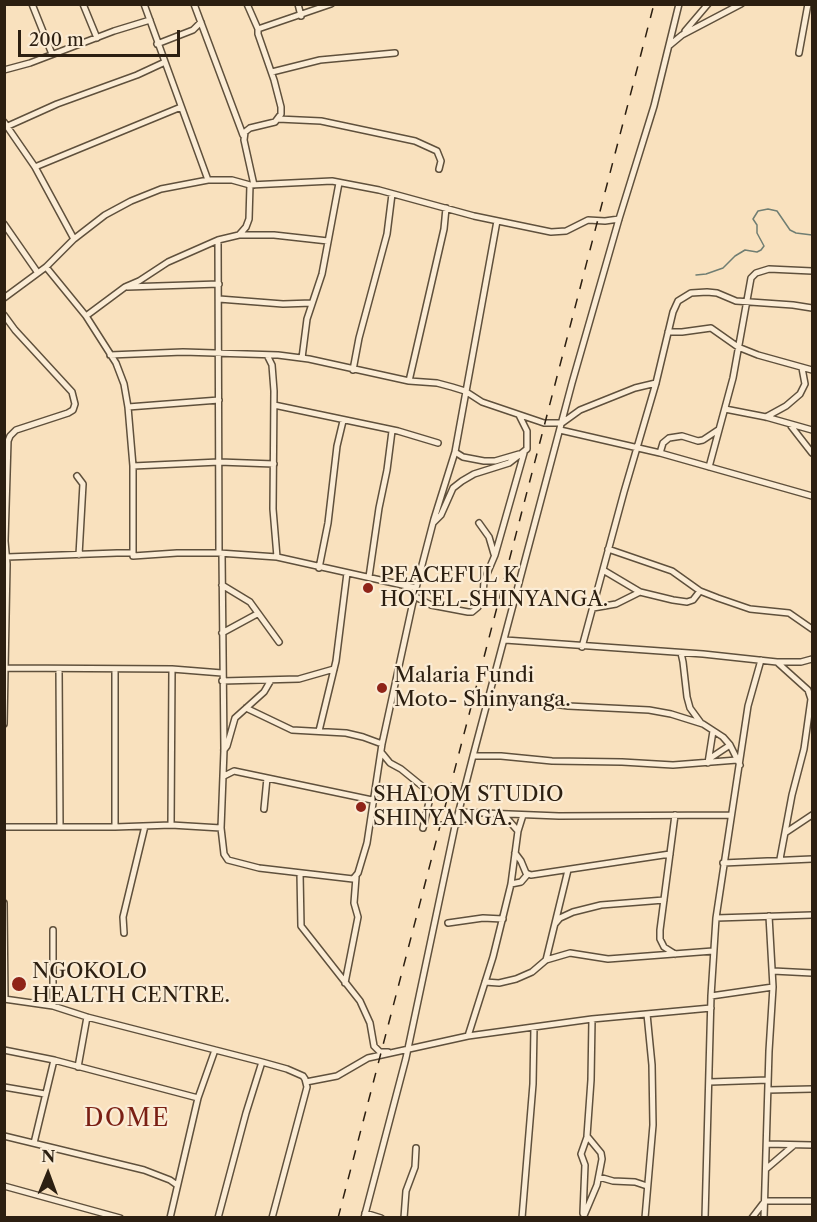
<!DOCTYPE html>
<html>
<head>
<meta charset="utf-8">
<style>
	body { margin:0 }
	#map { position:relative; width:817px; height:1222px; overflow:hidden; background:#f9e1be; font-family:"Libre Caslon Text",serif }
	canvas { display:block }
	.frame { position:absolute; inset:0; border:6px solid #2c1f11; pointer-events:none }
	.north { position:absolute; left:18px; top:1144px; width:60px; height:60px; -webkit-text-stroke:4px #fbecd5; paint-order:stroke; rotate:1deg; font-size:16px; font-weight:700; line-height:24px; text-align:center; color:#2c1f11 }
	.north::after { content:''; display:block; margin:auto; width:21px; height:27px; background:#2c1f11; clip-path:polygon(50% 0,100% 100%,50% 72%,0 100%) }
	.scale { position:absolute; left:18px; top:30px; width:162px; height:27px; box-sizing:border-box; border:3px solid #2c1f11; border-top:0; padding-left:8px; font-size:18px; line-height:21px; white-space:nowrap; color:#2c1f11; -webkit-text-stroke:4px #fbecd5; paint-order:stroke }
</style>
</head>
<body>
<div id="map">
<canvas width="817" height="1222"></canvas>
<div class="frame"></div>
<div class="north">N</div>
<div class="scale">200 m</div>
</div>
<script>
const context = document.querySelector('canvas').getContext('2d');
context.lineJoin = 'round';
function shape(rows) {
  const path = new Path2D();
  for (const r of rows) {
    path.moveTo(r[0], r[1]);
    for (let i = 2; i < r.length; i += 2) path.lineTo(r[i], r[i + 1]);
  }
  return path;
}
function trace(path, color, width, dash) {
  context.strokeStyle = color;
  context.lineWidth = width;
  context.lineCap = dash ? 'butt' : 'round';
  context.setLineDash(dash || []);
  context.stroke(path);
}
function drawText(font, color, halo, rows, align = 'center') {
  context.font = font + ' "Libre Caslon Text",serif';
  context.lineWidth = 4.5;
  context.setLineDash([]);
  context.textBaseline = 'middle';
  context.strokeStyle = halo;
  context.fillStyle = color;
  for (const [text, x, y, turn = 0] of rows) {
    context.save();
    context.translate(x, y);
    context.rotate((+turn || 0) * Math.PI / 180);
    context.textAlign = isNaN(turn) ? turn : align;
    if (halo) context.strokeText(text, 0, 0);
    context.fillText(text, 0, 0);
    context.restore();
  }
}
trace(shape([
	[696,275,706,274,723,268,735,256,745,250,757,252,761,250,764,246,757,233,757,225,753,219,758,211,768,209,777,211,790,230,796,233,812,235]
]), '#707e73', 1.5);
const minor = shape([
	[32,4,52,54],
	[83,4,97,38],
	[144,4,208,180],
	[194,4,243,135],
	[247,4,258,29],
	[298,4,301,16],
	[685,31,708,4],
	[157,44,193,30,201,22],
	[670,45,682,35,741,4],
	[799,53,808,4],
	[4,70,30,63,114,31,150,20],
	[272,72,320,60,395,53],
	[278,119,321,121,415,141,437,151,441,161,439,169],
	[4,122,35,167,74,239],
	[8,126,57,104,137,75,165,62],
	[35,167,181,107],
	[254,185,244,140,245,132,250,128,275,122,281,114,281,107,274,80,258,34,258,29,331,4],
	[4,224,38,273],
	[239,235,274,235,328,241],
	[218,240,219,553],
	[46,267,86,316,116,363,124,384,128,407,133,466,133,553],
	[127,287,219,284],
	[4,298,46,267,74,239,105,215,131,201,161,189,208,180,232,180,250,185,332,181,379,190,474,216,551,232,566,231,588,220,605,221,619,219],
	[219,299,283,304,312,303],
	[4,315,15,330,72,392,75,404,73,410,68,413,16,430,10,436,8,441,5,541,7,564,4,724],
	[86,316,125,287,139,281,168,262,218,240,239,235,246,227,249,219,250,185],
	[668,332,682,332,711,328,738,347,758,355,812,370],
	[110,355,183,352,278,355,309,359,409,381,437,383,452,387,465,391,482,402,544,423,562,423,580,410,635,388,656,383],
	[267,355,272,365,274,391,273,509,277,557],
	[302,358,307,319,322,274,339,183],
	[353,370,359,338,387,234,392,194],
	[409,381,444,229,446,208],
	[274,405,398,431,438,443],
	[128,407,219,400],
	[725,409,766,417,812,430],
	[766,417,786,406,800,394,805,384,802,368],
	[791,426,812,453],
	[560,430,660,453,812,496],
	[455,452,463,457,484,461,495,461,519,454],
	[660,453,663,443,669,438,682,436,698,441,703,440,718,430],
	[133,466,219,462,274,464],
	[709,467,733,378,751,278,756,273,769,269,812,271],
	[77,476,83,484,79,555],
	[433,523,441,515,453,488,462,481,474,474,509,463,527,449,527,431,519,415],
	[479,523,489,537,494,554],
	[608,549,672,571,700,591,718,598,750,609,789,613,812,629],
	[222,554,224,750,221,828,224,854,228,860,259,868,353,879,358,873,367,843,382,744,416,588,434,519,455,452,497,221],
	[7,557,117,553,133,553,133,556,177,553,219,553,277,557,416,588],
	[319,568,328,523,337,446,343,421],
	[603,570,640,592],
	[369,577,379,508,387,470,392,431],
	[222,585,250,602,279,642],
	[414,596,431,605,468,612,472,612,478,607,483,595,484,581,495,555,524,453],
	[593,608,616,604,640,592,673,600,687,602,693,600,700,591],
	[222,633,257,614],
	[505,640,703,654,777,662,801,662,812,659],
	[582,647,624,492,656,383,673,312,678,301,691,293,707,292,717,293,736,301,793,305,812,308],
	[681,653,683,662,687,697,690,708,701,723],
	[778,663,808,690,811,699,804,749,792,795,780,859],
	[5,668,172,669,222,673],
	[59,669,60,827],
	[115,669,115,827],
	[222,681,299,679,334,669],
	[488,699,524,700,568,706,649,710,671,714,703,724,723,737,730,745,740,765],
	[246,708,292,730,346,733,363,737,382,744],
	[319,731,336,661,347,573],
	[224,750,227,746,235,718,264,692,271,680],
	[381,752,390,763,401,769,428,791,429,802,423,828],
	[473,756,501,756,552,761,622,762,673,765,737,760],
	[709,759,730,745],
	[708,763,713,731],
	[224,776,234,771,372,800],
	[264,809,267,778],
	[459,812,559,816,731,815],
	[675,815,660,930,660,939,664,947,675,954],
	[171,825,172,669],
	[456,825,473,813],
	[4,827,115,827,171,825,221,828],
	[518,831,523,815],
	[785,833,812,815],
	[515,853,521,861,526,873,531,875,670,854],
	[723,863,812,859],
	[300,873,301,926,360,1001,370,1023,374,1046,380,1052,388,1052],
	[511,884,521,882,527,875],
	[4,903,5,999],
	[716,918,812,915],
	[448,923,483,918,503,919],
	[555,924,560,918,573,912,601,905,664,900],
	[124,933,123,917,145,826],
	[546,960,568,870],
	[773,971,812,973],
	[485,982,499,983,516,979,532,972,546,960,570,953,608,959,713,951],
	[345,983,358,917,354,903,356,877],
	[711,996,773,987],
	[4,999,53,1006,87,1017,262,1062,287,1069,303,1076,305,1079,307,1087,272,1218],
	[53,1006,53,930],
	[468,1036,493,957,511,884,518,831,504,815],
	[4,1050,54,1060,198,1098],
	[78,1067,87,1017],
	[306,1082,337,1076,368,1058,468,1036,592,1019,711,1008],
	[710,1082,768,1080],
	[4,1087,45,1094],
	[768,1090,812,1089],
	[4,1136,144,1170,170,1180,177,1185],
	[34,1143,54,1060],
	[767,1144,812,1145],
	[766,1169,794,1145],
	[599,1177,613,1181,635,1182,647,1186],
	[4,1186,120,1218],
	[365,1213,381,1218],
	[583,1213,585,1165,581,1154,587,1137],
	[170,1218,198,1098,215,1050],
	[218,1218,246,1113,262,1062],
	[364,1218,406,1058,455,826,473,756,572,383,619,219,654,106,679,4],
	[404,1218,406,1191,415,1167,416,1148],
	[522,1218,533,1084,534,1027],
	[583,1218,597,1185,602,1159,601,1153,587,1136,591,1080,592,1019],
	[645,1218,653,1125,652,1065,647,1014],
	[705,1218,711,996,716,918,748,706,761,660],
	[752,1218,765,1201,812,1201],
	[764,1218,769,1051,773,987,769,916]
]);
trace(minor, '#5f503c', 8);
trace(minor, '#fbecd5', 5);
trace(shape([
	[338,1218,654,4]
]), '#2c1f11', 1.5, [10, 10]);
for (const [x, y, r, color] of [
	[368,588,6,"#8f2418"],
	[382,688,6,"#8f2418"],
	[361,807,6,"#8f2418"],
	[19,984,8,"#8f2418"]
]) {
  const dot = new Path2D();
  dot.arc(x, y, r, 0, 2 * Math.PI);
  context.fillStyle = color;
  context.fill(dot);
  trace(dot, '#fbecd5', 2);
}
drawText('21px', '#2c1f11', '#fbecd5', [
	["PEACEFUL K",380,576],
	["HOTEL-SHINYANGA.",380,600],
	["Malaria Fundi",394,676],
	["Moto- Shinyanga.",394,700],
	["SHALOM STUDIO",373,795],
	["SHINYANGA.",373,819],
	["NGOKOLO",32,972],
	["HEALTH CENTRE.",32,996]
], 'left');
context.letterSpacing = '1.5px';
drawText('24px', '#7a1f14', '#fbecd5', [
	["DOME",127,1119]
]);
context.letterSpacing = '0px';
</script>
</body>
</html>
